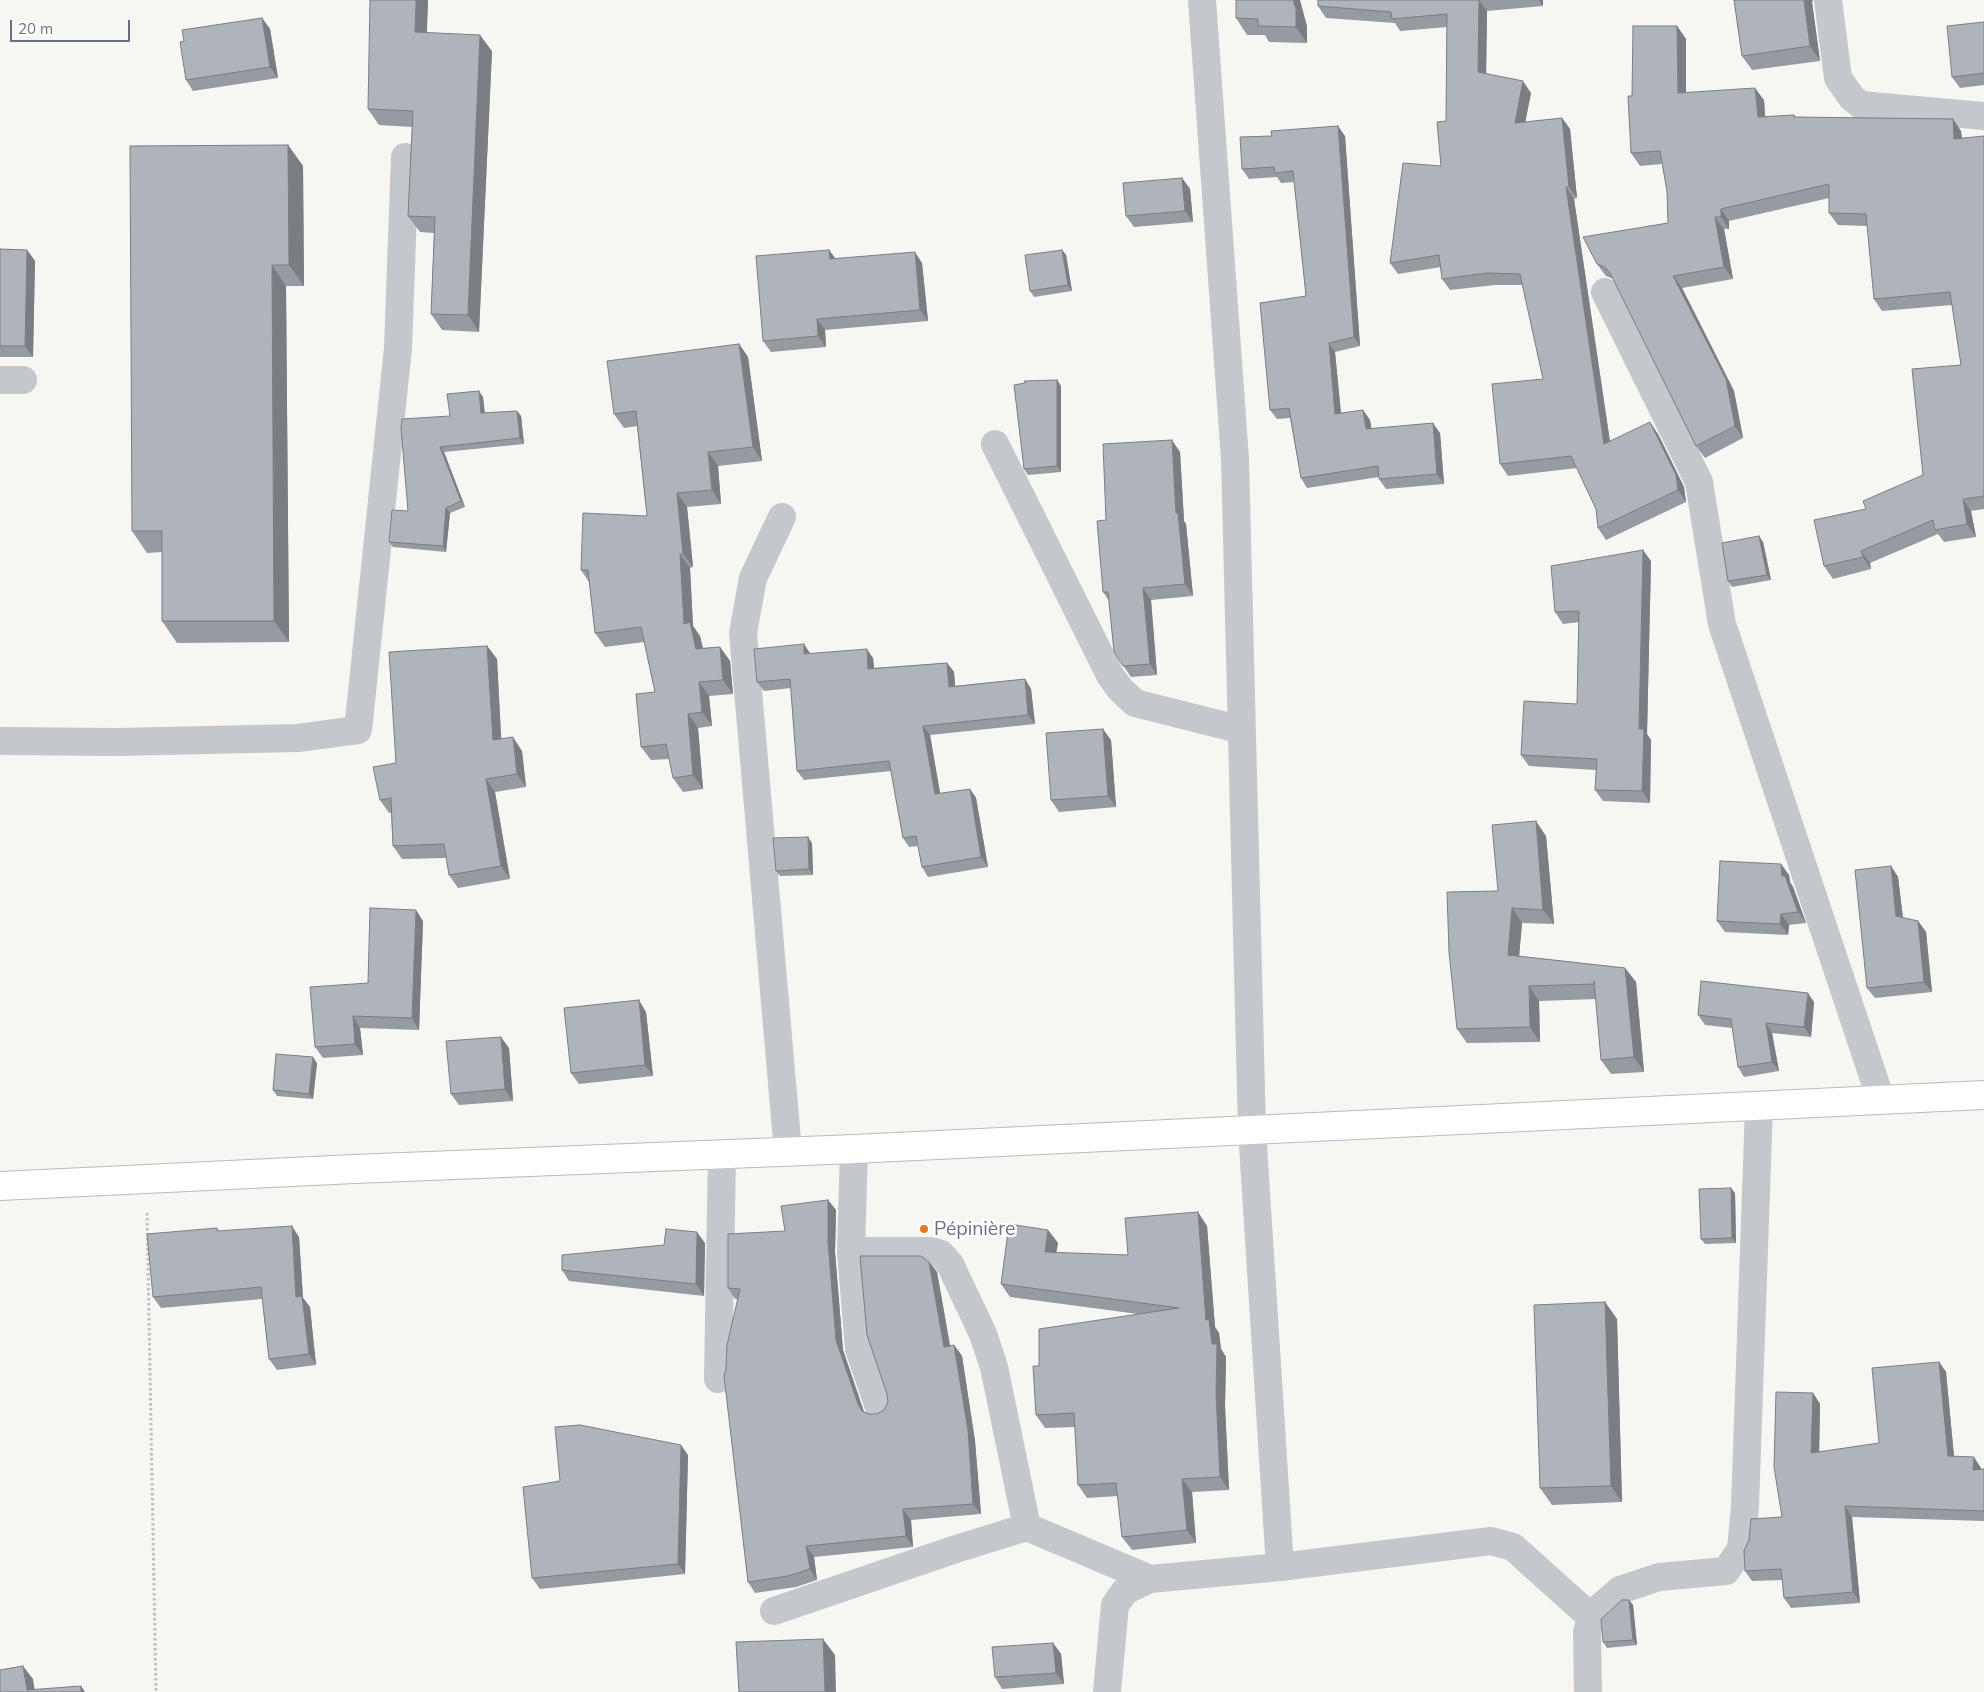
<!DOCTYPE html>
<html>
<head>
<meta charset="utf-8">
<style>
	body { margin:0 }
	#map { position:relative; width:1984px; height:1692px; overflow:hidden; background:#f6f6f3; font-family:Mulish,sans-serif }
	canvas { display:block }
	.scale { position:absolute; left:10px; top:20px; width:120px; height:22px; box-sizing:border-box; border:2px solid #657084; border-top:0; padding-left:6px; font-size:15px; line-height:18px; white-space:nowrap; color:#657084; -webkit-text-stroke:4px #fff; paint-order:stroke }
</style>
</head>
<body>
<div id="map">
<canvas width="1984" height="1692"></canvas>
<div class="scale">20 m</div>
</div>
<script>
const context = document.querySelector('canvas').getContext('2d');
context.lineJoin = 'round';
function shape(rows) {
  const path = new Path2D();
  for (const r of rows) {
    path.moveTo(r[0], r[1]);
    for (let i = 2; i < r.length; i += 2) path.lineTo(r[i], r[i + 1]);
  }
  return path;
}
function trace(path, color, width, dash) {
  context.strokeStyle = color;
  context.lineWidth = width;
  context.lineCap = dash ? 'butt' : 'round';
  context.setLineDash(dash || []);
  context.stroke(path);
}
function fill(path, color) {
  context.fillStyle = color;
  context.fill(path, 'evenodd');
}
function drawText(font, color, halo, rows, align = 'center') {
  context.font = font + ' Mulish,sans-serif';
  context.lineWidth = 5;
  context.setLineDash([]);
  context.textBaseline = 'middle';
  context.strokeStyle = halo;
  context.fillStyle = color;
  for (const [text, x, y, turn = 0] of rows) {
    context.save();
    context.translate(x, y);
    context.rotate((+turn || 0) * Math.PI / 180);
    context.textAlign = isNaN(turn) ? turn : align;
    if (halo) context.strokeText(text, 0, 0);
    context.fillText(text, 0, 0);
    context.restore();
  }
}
const primary = shape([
	[0,1186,354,1169,854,1149,1984,1095]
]);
trace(primary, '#b7babf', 30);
trace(shape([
	[147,1213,156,1692]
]), '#bebfc2', 3, [2.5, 2.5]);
trace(shape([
	[1828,0,1838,78,1852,98,1861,105,1984,116],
	[1605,292,1699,482,1722,624,1881,1100],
	[0,380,23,380],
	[995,444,1110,675,1120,689,1135,703,1242,730],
	[782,517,753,578,743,633,788,1152],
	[0,741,117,742,298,738,358,730,398,348,405,157],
	[854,1149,851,1251,859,1349,880,1410],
	[718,1379,722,1155],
	[1027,1527,1150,1579],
	[1280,1567,1491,1541,1513,1547,1591,1617],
	[774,1611,956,1549,1027,1527,994,1367,983,1334,950,1264,941,1254,931,1251,851,1251],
	[1107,1692,1115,1605,1125,1591,1150,1579,1280,1567,1252,1130,1235,459,1202,0],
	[1588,1692,1587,1632,1591,1617,1598,1609,1620,1590,1659,1577,1726,1571,1741,1549,1745,1506,1759,1106]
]), '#c4c7cb', 28);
trace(primary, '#fff', 28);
fill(shape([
	[428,0,427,32,492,51,479,332,442,330,431,314,434,233,420,232,408,216,412,127,379,125,368,109],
	[1236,0,1307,26,1307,43,1269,42,1265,35,1247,35,1236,18],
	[1318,0,1543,0,1543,6,1487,11,1486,73,1531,93,1525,122,1562,118,1570,129,1577,198,1574,199,1610,441,1658,434,1684,487,1686,502,1606,540,1598,528,1596,509,1577,468,1508,476,1500,464,1543,379,1523,285,1495,285,1450,290,1442,279,1441,267,1398,274,1390,263,1441,166,1446,121,1447,27,1400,31,1395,23,1326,18,1318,6],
	[1734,0,1813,0,1812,2,1820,61,1752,70,1742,56],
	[262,18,270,29,278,78,193,91,186,80],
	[1984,22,1984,85,1960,88,1952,77],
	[1677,26,1686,39,1686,92,1764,100,1765,117,1794,115,1796,117,1953,119,1961,131,1962,139,1984,136,1984,509,1971,511,1976,537,1944,542,1938,534,1870,563,1871,569,1833,579,1824,566,1866,509,1923,475,1961,365,1952,305,1882,311,1874,299,1867,226,1838,225,1829,213,1829,198,1729,221,1729,229,1724,229,1733,279,1682,288,1734,391,1743,438,1705,458,1696,446,1614,279,1606,276,1597,264,1668,223,1667,191,1662,164,1640,166,1631,153,1632,96],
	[1345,136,1360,346,1335,352,1341,413,1363,410,1370,420,1371,428,1440,433,1444,484,1386,489,1379,479,1379,477,1307,488,1301,478,1290,418,1277,419,1270,410,1306,296,1294,182,1281,183,1277,177,1249,179,1242,169],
	[288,145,303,166,304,286,286,286,289,642,177,643,162,621,162,552,147,553,132,531],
	[1182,178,1190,189,1193,222,1134,227,1126,216],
	[0,249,27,250,35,261,33,357,0,357],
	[829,250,835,258,922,263,928,321,825,330,826,347,771,352,763,341],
	[1062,250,1066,255,1072,291,1034,297,1030,291],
	[739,344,748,357,762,461,718,466,721,504,687,507,693,567,690,568,693,626,700,636,703,648,720,647,730,661,733,694,709,696,712,726,698,728,703,789,683,792,673,778,669,759,651,760,641,747,655,692,644,642,605,647,595,633,589,582,581,570,647,516,637,426,624,428,614,414],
	[1057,380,1061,386,1061,472,1028,475,1024,469],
	[483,397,485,413,517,411,521,416,524,444,444,452,465,507,450,513,446,552,393,547,389,542,408,511,450,416],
	[1180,452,1184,521,1186,524,1193,596,1151,600,1157,675,1131,677,1114,652,1109,601,1103,592,1106,520],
	[1759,536,1763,542,1771,580,1732,587,1728,581],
	[1651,561,1647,734,1651,740,1650,803,1603,801,1595,790,1596,770,1529,766,1521,755,1577,704,1579,622,1563,624,1555,612],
	[487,646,497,659,501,739,522,751,526,787,495,792,510,879,458,888,449,875,446,858,402,859,393,846,391,813,389,813,380,800,396,763],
	[810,654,873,658,874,668,947,663,954,672,955,686,1025,679,1031,689,1035,724,930,735,940,794,970,789,976,798,988,867,928,877,922,867,918,846,909,847,903,838,891,771,804,780,797,771,791,688,764,691,757,682],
	[1111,740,1116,807,1059,812,1051,800],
	[1546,836,1554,924,1522,923,1519,956,1625,968,1636,982,1644,1072,1611,1074,1601,1060,1596,999,1539,1001,1540,1042,1467,1043,1457,1029,1498,891],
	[812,843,813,875,780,876,776,871],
	[1781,864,1789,875,1790,882,1793,887,1806,923,1789,925,1788,935,1725,932,1717,921],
	[1891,866,1898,877,1903,918,1918,921,1926,932,1932,992,1875,998,1867,988],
	[423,921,419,1030,360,1028,363,1055,323,1058,315,1047,368,983],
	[1814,1002,1811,1037,1772,1033,1779,1071,1744,1077,1738,1067,1732,1028,1705,1025,1698,1015],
	[646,1012,653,1076,579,1084,571,1073],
	[509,1048,513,1101,459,1105,451,1094],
	[317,1063,313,1099,277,1096,273,1090],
	[1735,1193,1736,1243,1705,1244,1701,1239],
	[828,1200,836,1210,835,1252,843,1350,864,1412,869,1414,877,1414,884,1410,888,1402,929,1262,937,1272,950,1346,954,1345,962,1356,975,1441,981,1514,911,1520,913,1547,814,1557,817,1580,796,1587,755,1593,748,1582,726,1369,738,1299,735,1299,728,1288,785,1231],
	[1207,1226,1215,1327,1219,1333,1221,1349,1226,1357,1225,1406,1229,1490,1192,1492,1196,1543,1132,1550,1122,1537,1118,1496,1087,1498,1078,1485,1075,1427,1045,1428,1036,1415,1039,1366,1138,1314,1010,1297,1001,1284,1048,1230,1058,1243,1056,1253,1128,1255],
	[217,1228,219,1231,299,1237,303,1298,310,1307,316,1365,277,1370,269,1359,262,1299,161,1308,153,1297],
	[705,1243,704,1296,569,1281,562,1270],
	[1605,1302,1617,1319,1622,1502,1552,1505,1540,1488],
	[1939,1362,1946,1372,1954,1457,1981,1468,1981,1470,1984,1469,1984,1521,1852,1517,1860,1603,1791,1608,1784,1598,1782,1580,1752,1581,1745,1571,1782,1517,1813,1393,1820,1404,1819,1452,1879,1443],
	[688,1455,685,1574,540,1589,532,1578],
	[1629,1600,1633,1605,1637,1645,1607,1648,1603,1642],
	[1053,1643,1061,1654,1064,1684,1002,1689,995,1677]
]), '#969ba1');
fill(shape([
	[416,0,428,0,426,48,415,32],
	[1293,0,1300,0,1307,26,1307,43,1296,27],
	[1479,0,1487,11,1486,83,1478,72],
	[1539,0,1543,0,1543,6],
	[1804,0,1813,0,1812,2,1820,61,1810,46],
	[262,18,270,29,278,78,270,67],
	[1677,26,1686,39,1686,105,1678,93],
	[480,35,492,51,479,332,468,315],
	[1523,81,1531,93,1523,134,1515,123],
	[1755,88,1764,100,1766,130,1758,117],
	[1562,118,1570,129,1577,198,1569,187],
	[1953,119,1961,131,1963,152,1954,139],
	[1338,126,1345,136,1360,346,1354,337],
	[288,145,303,166,304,286,289,265],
	[1182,178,1190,189,1193,222,1185,211],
	[1566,187,1574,199,1612,456,1604,444],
	[1721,209,1729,221,1729,229,1721,217],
	[1715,217,1724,229,1733,279,1724,267],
	[27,250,35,261,33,357,25,346],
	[829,250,837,261,830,259],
	[1062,250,1066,255,1072,291,1068,285],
	[915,252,922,263,928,321,920,310],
	[272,265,286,286,289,642,274,621],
	[1673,276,1682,288,1734,391,1743,438,1735,426],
	[817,319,825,330,826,347,818,336],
	[1329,343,1335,352,1342,424,1335,414],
	[739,344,748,357,762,461,753,447],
	[1057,380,1061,386,1061,472,1057,466],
	[479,391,483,397,485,419,481,413],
	[1363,410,1370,420,1373,438,1366,429],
	[517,411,521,416,524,444,520,438],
	[1650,422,1658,434,1684,487,1686,502,1678,490],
	[1433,423,1440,433,1444,484,1437,474],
	[1172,440,1180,452,1184,521,1186,524,1193,596,1185,584,1176,513],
	[440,447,444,452,465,507,461,501],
	[708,452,718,466,721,504,712,490],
	[677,493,687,507,693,567,683,554],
	[1963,499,1971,511,1976,537,1967,524],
	[446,508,450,513,446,552,443,546],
	[1759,536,1763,542,1771,580,1767,575],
	[1643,550,1651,561,1647,734,1651,740,1650,803,1642,791,1639,729],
	[1861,551,1870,563,1871,569,1863,557],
	[680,554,690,568,693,626,700,636,706,663,696,649,684,624],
	[1143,588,1151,600,1157,675,1150,664],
	[804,644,810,653,804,654],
	[487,646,497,659,502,753,493,740],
	[720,647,730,661,733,694,723,680],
	[867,649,873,658,875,678,868,669],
	[947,663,954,672,956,696,949,687],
	[1025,679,1031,689,1035,724,1028,715],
	[699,682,709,696,712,726,702,712],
	[688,714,698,728,703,789,693,775],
	[923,726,930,735,942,804,935,794],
	[1103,729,1111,740,1116,807,1108,796],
	[513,737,522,751,526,787,517,774],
	[486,779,495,792,510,879,501,866],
	[970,789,976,798,988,867,981,857],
	[1536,821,1546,836,1554,924,1543,910],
	[808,837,812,843,813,875,809,869],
	[1781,864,1789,875,1790,882,1793,887,1806,923,1798,912,1782,876],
	[1891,866,1898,877,1904,927,1896,916],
	[1512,908,1522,923,1518,969,1508,955],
	[416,910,423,921,419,1030,412,1018],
	[1781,914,1789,925,1788,935,1780,924],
	[1918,921,1926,932,1932,992,1924,982],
	[1625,968,1636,982,1644,1072,1634,1057],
	[1529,986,1539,1001,1540,1042,1530,1027],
	[1808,993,1814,1002,1811,1037,1804,1027],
	[639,1000,646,1012,653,1076,645,1065],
	[353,1016,360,1028,363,1055,355,1044],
	[1766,1023,1772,1033,1779,1071,1772,1062],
	[501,1037,509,1048,513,1101,505,1089],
	[313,1057,317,1063,313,1099,309,1094],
	[1731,1188,1735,1193,1736,1243,1732,1238],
	[828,1200,836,1210,835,1252,843,1350,865,1415,858,1404,836,1340,828,1242],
	[1198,1212,1207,1226,1215,1327,1219,1333,1221,1349,1226,1357,1225,1406,1229,1490,1220,1477,1212,1344,1206,1320],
	[292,1226,299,1237,303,1298,310,1307,316,1365,309,1354,296,1297],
	[1048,1230,1058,1243,1054,1265,1045,1252],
	[697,1232,705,1243,704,1296,696,1284],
	[929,1262,937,1272,952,1357,944,1347],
	[1605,1302,1617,1319,1622,1502,1611,1486],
	[954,1345,962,1356,975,1441,981,1514,973,1504],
	[1939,1362,1946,1372,1955,1467,1948,1456],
	[1813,1393,1820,1404,1819,1463,1811,1453],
	[681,1445,688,1455,685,1574,678,1564],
	[1974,1457,1981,1468,1980,1481,1973,1470],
	[1182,1479,1192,1492,1196,1543,1187,1530],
	[1845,1506,1852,1517,1860,1603,1853,1592],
	[903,1509,911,1520,913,1547,906,1536],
	[806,1546,814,1557,817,1580,810,1569],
	[1629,1600,1633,1605,1637,1645,1633,1640],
	[823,1639,835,1655,836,1692,825,1692],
	[1053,1643,1061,1654,1064,1684,1056,1673],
	[23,1666,33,1679,35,1692,27,1690],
	[81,1686,85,1692,81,1692]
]), '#7a7e83');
const building = shape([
	[370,0,416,0,415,32,480,35,468,315,431,314,435,217,408,216,413,111,368,109,370,0],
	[1236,0,1293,0,1296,9,1296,27,1258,26,1258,19,1236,18,1236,0],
	[1318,0,1479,0,1478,72,1523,81,1515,123,1562,118,1569,187,1566,187,1604,444,1650,422,1676,475,1678,490,1598,528,1596,509,1571,456,1500,464,1492,384,1543,379,1520,274,1487,273,1442,279,1439,255,1390,263,1403,163,1441,166,1437,122,1446,121,1447,14,1392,19,1391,12,1318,6,1318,0],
	[1734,0,1804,0,1810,46,1742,56,1734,0],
	[262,18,270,67,186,80,180,42,184,41,182,30,262,18],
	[1984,22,1984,73,1952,77,1947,26,1984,22],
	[1633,26,1677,26,1678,93,1755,88,1758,117,1794,115,1794,117,1953,119,1954,139,1984,136,1984,496,1963,499,1967,524,1935,530,1933,520,1861,551,1863,557,1824,566,1814,520,1866,509,1863,501,1923,475,1912,369,1961,365,1950,292,1874,299,1866,214,1829,213,1829,184,1721,209,1721,217,1715,217,1724,267,1673,276,1726,379,1735,426,1696,446,1610,273,1605,267,1597,264,1583,237,1668,223,1667,191,1660,151,1631,153,1628,96,1632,96,1633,26],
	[1338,126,1354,337,1329,343,1335,414,1363,410,1366,429,1433,423,1437,474,1379,479,1378,466,1301,478,1289,408,1270,410,1260,303,1306,296,1293,171,1275,173,1274,167,1242,169,1240,137,1272,136,1271,131,1338,126],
	[288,145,289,265,272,265,274,621,162,621,162,531,132,531,130,146,288,145],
	[1182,178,1185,211,1126,216,1123,183,1182,178],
	[0,249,27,250,25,346,0,346,0,249],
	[829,250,830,259,915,252,920,310,817,319,818,336,763,341,756,256,829,250],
	[1062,250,1068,285,1030,291,1025,255,1062,250],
	[739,344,753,447,708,452,712,490,677,493,683,554,680,554,684,624,690,622,696,649,720,647,723,680,699,682,702,712,688,714,693,775,673,778,666,744,641,747,636,694,655,692,641,627,595,633,588,570,581,570,583,513,647,516,636,411,614,414,607,361,739,344],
	[1057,380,1057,466,1024,469,1014,385,1025,383,1024,381,1057,380],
	[479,391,481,413,517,411,520,438,440,447,461,501,446,508,443,546,389,542,392,510,408,511,401,428,402,419,450,416,447,394,479,391],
	[1172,440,1176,513,1178,513,1185,584,1143,588,1150,664,1123,666,1114,652,1108,592,1103,592,1097,521,1106,520,1103,444,1172,440],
	[1759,536,1767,575,1728,581,1722,543,1759,536],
	[1643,550,1639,729,1644,729,1642,791,1595,790,1597,759,1521,755,1524,701,1577,704,1579,611,1555,612,1551,566,1643,550],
	[804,644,804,654,867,649,868,669,947,663,949,687,1025,679,1028,715,923,726,935,794,970,789,981,857,922,867,916,836,903,838,889,761,797,771,790,679,757,682,754,649,804,644],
	[487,646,493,740,513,737,517,774,486,779,501,866,449,875,444,844,393,846,391,798,380,800,373,767,396,763,389,652,487,646],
	[1103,729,1108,796,1051,800,1046,733,1103,729],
	[1536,821,1543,910,1512,908,1508,955,1625,968,1634,1057,1601,1060,1594,981,1594,984,1529,986,1530,1027,1457,1029,1449,952,1447,892,1498,891,1492,825,1536,821],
	[808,837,809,869,776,871,773,838,808,837],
	[1720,861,1781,864,1782,876,1785,876,1798,912,1781,914,1780,924,1717,921,1720,861],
	[1891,866,1896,916,1918,921,1924,982,1867,988,1855,870,1891,866],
	[370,908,416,910,412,1018,353,1016,355,1044,315,1047,310,987,368,983,370,908],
	[1701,981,1808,993,1804,1027,1766,1023,1772,1062,1738,1067,1731,1019,1698,1015,1701,981],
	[639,1000,645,1065,571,1073,564,1008,639,1000],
	[501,1037,505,1089,451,1094,446,1041,501,1037],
	[276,1054,313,1057,309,1094,273,1090,276,1054],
	[1731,1188,1732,1238,1701,1239,1699,1189,1731,1188],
	[828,1200,828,1242,836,1340,858,1404,862,1411,869,1414,877,1414,884,1410,888,1402,887,1394,867,1335,860,1256,921,1256,929,1262,944,1347,954,1345,968,1430,973,1504,903,1509,906,1536,806,1546,810,1569,788,1576,748,1582,724,1376,726,1369,727,1345,740,1289,728,1288,728,1234,785,1231,781,1206,828,1200],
	[1198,1212,1206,1320,1209,1319,1212,1344,1217,1344,1216,1393,1220,1477,1182,1479,1187,1530,1122,1537,1116,1483,1078,1485,1074,1413,1036,1415,1033,1366,1039,1366,1039,1329,1179,1308,1001,1284,1009,1224,1048,1230,1045,1252,1128,1255,1125,1218,1198,1212],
	[292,1226,296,1297,302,1296,309,1354,269,1359,261,1287,153,1297,147,1234,217,1228,217,1231,292,1226],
	[666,1229,697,1232,696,1284,562,1270,562,1255,664,1245,666,1229],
	[1605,1302,1611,1486,1540,1488,1534,1305,1605,1302],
	[1939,1362,1948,1456,1974,1457,1973,1470,1984,1469,1984,1511,1845,1506,1853,1592,1784,1598,1781,1569,1745,1571,1744,1551,1749,1540,1751,1519,1782,1517,1774,1467,1776,1392,1813,1393,1811,1453,1879,1443,1872,1368,1939,1362],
	[580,1425,681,1445,678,1564,532,1578,523,1487,560,1481,555,1427,580,1425],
	[1622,1600,1629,1600,1633,1640,1603,1642,1601,1619,1622,1600],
	[823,1639,825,1692,739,1692,736,1642,823,1639],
	[1053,1643,1056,1673,995,1677,992,1647,1053,1643],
	[23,1666,27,1690,81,1686,81,1692,0,1692,0,1670,23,1666]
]);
fill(building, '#afb4bb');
trace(building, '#7a7e83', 1);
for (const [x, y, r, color] of [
	[924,1229,5,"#e47825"]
]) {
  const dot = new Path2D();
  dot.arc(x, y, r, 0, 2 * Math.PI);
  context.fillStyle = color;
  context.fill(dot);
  trace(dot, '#fff', 2);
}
drawText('19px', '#657084', '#fff', [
	["Pépinière",934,1229]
], 'left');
</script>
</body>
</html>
